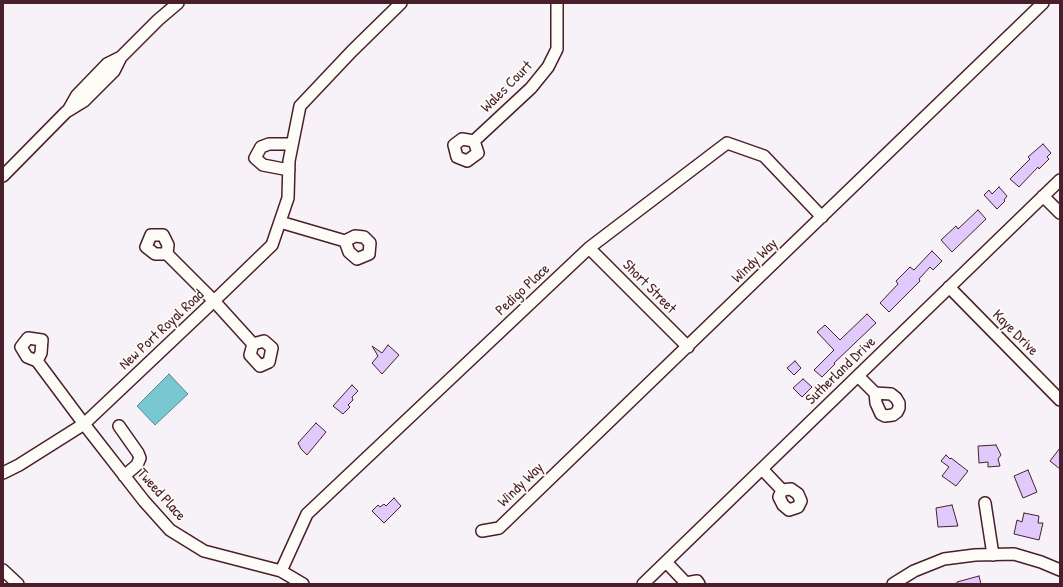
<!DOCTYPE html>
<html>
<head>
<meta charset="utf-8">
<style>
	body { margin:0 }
	#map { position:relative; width:1063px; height:587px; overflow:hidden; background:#f7f2f8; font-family:"Patrick Hand",sans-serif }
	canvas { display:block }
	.frame { position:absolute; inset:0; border:4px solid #4a1f2b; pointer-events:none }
</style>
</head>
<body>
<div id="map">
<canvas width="1063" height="587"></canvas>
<div class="frame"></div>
</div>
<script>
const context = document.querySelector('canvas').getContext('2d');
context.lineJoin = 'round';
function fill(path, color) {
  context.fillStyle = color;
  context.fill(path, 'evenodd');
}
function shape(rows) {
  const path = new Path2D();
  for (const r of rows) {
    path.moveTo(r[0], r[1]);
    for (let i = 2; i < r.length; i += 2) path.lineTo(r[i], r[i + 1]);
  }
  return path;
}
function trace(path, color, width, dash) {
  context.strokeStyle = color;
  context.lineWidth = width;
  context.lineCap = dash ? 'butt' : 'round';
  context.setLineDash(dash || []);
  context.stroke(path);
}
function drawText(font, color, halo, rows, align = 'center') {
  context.font = font + ' "Patrick Hand",sans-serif';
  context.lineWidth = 3.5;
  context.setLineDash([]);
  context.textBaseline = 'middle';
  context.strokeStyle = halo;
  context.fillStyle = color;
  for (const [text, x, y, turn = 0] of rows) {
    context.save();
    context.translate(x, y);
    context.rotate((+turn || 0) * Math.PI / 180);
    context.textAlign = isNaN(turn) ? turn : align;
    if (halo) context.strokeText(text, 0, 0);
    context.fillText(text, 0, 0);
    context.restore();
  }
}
const water = shape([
	[169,374,188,394,155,425,137,406,169,374]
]);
fill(water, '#77c8d1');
trace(water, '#65848f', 1);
const building = shape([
	[1043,144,1051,153,1047,157,1049,159,1039,169,1038,167,1019,187,1010,179,1030,159,1028,157,1043,144],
	[999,187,1007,196,1004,200,1005,201,997,209,984,195,989,190,992,194,999,187],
	[978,210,986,219,952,252,941,240,956,226,958,229,978,210],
	[932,251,942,261,933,270,930,267,919,279,920,281,889,312,880,303,898,284,896,281,910,267,914,270,932,251],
	[867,314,876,323,834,363,835,364,822,377,814,370,834,350,817,332,825,325,840,340,867,314],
	[388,345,399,355,382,374,372,363,378,356,372,346,382,353,388,345],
	[795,361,801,368,794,375,787,368,795,361],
	[803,379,812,387,802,397,793,388,803,379],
	[352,385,358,391,352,397,353,400,348,405,350,407,343,414,333,406,352,385],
	[316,423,326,432,307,455,301,449,298,443,316,423],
	[996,445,1001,455,998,459,1000,466,988,467,988,462,979,463,978,446,996,445],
	[1060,448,1060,469,1050,461,1060,448],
	[946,455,950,459,951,458,968,471,956,486,942,476,949,467,941,461,946,455],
	[1028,470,1037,492,1023,498,1014,476,1028,470],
	[394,498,401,506,384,523,372,511,378,505,380,507,384,504,386,506,394,498],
	[952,505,958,526,938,527,936,508,952,505],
	[1024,513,1039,516,1038,523,1043,523,1039,540,1014,534,1017,520,1022,522,1024,513],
	[979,576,981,584,957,584,957,582,979,576]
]);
fill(building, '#dfcafb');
trace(building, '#4a1f2b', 1);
const minor = shape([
	[69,109,77,95,107,64,121,57,158,20,178,3],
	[474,141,478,153,467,161,457,157,454,145,462,139,474,141,531,88,548,67,557,49,557,3],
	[289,170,263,165,255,158,261,147,269,144,292,144],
	[3,176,66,112,84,101,114,71,121,57],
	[1043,196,1060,213],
	[280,222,345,241,349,252,357,259,369,254,370,243,364,237,355,236,345,241],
	[589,248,688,347],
	[167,254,155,254,146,247,151,235,163,235,168,245,167,254,214,301,253,344,250,355,260,366,269,362,272,348,264,341,253,344],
	[949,287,1060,400],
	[37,361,27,357,21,347,28,338,42,340,41,353,37,361,84,424,144,501,170,530,204,551,281,571,303,584],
	[858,376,875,393,891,394,896,398,899,403,899,408,897,412,893,415,885,416,881,414,876,403,875,393],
	[119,426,138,453,140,458,137,465,124,476],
	[762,469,782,490,791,489,798,494,801,501,798,507,789,510,783,505,779,497,782,490],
	[3,473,19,465,84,424,214,301,272,245,288,198,289,161,300,106,352,51,401,3],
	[985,503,993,555],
	[482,531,499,528,1043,3],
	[666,562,686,583],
	[3,570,18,584],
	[281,571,307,514,589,248,727,143,764,156,822,217],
	[686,583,697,581,699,584],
	[643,584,1060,180],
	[893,584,914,571,944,559,975,555,1014,554,1041,562,1060,570]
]);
trace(minor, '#4a1f2b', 14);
trace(minor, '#fdfcf7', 11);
drawText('15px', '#4a1f2b', '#fdfcf7', [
	["Wales Court",507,87,-45],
	["Windy Way",755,261,-44],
	["Short Street",649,287,45],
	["Pedigo Place",523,290,-43],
	["New Port Royal Road",162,330,-43],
	["Kaye Drive",1015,333,45],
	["Sutherland Drive",841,371,-44],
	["Windy Way",521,485,-44],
	["Tweed Place",161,495,48]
]);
</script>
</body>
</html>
